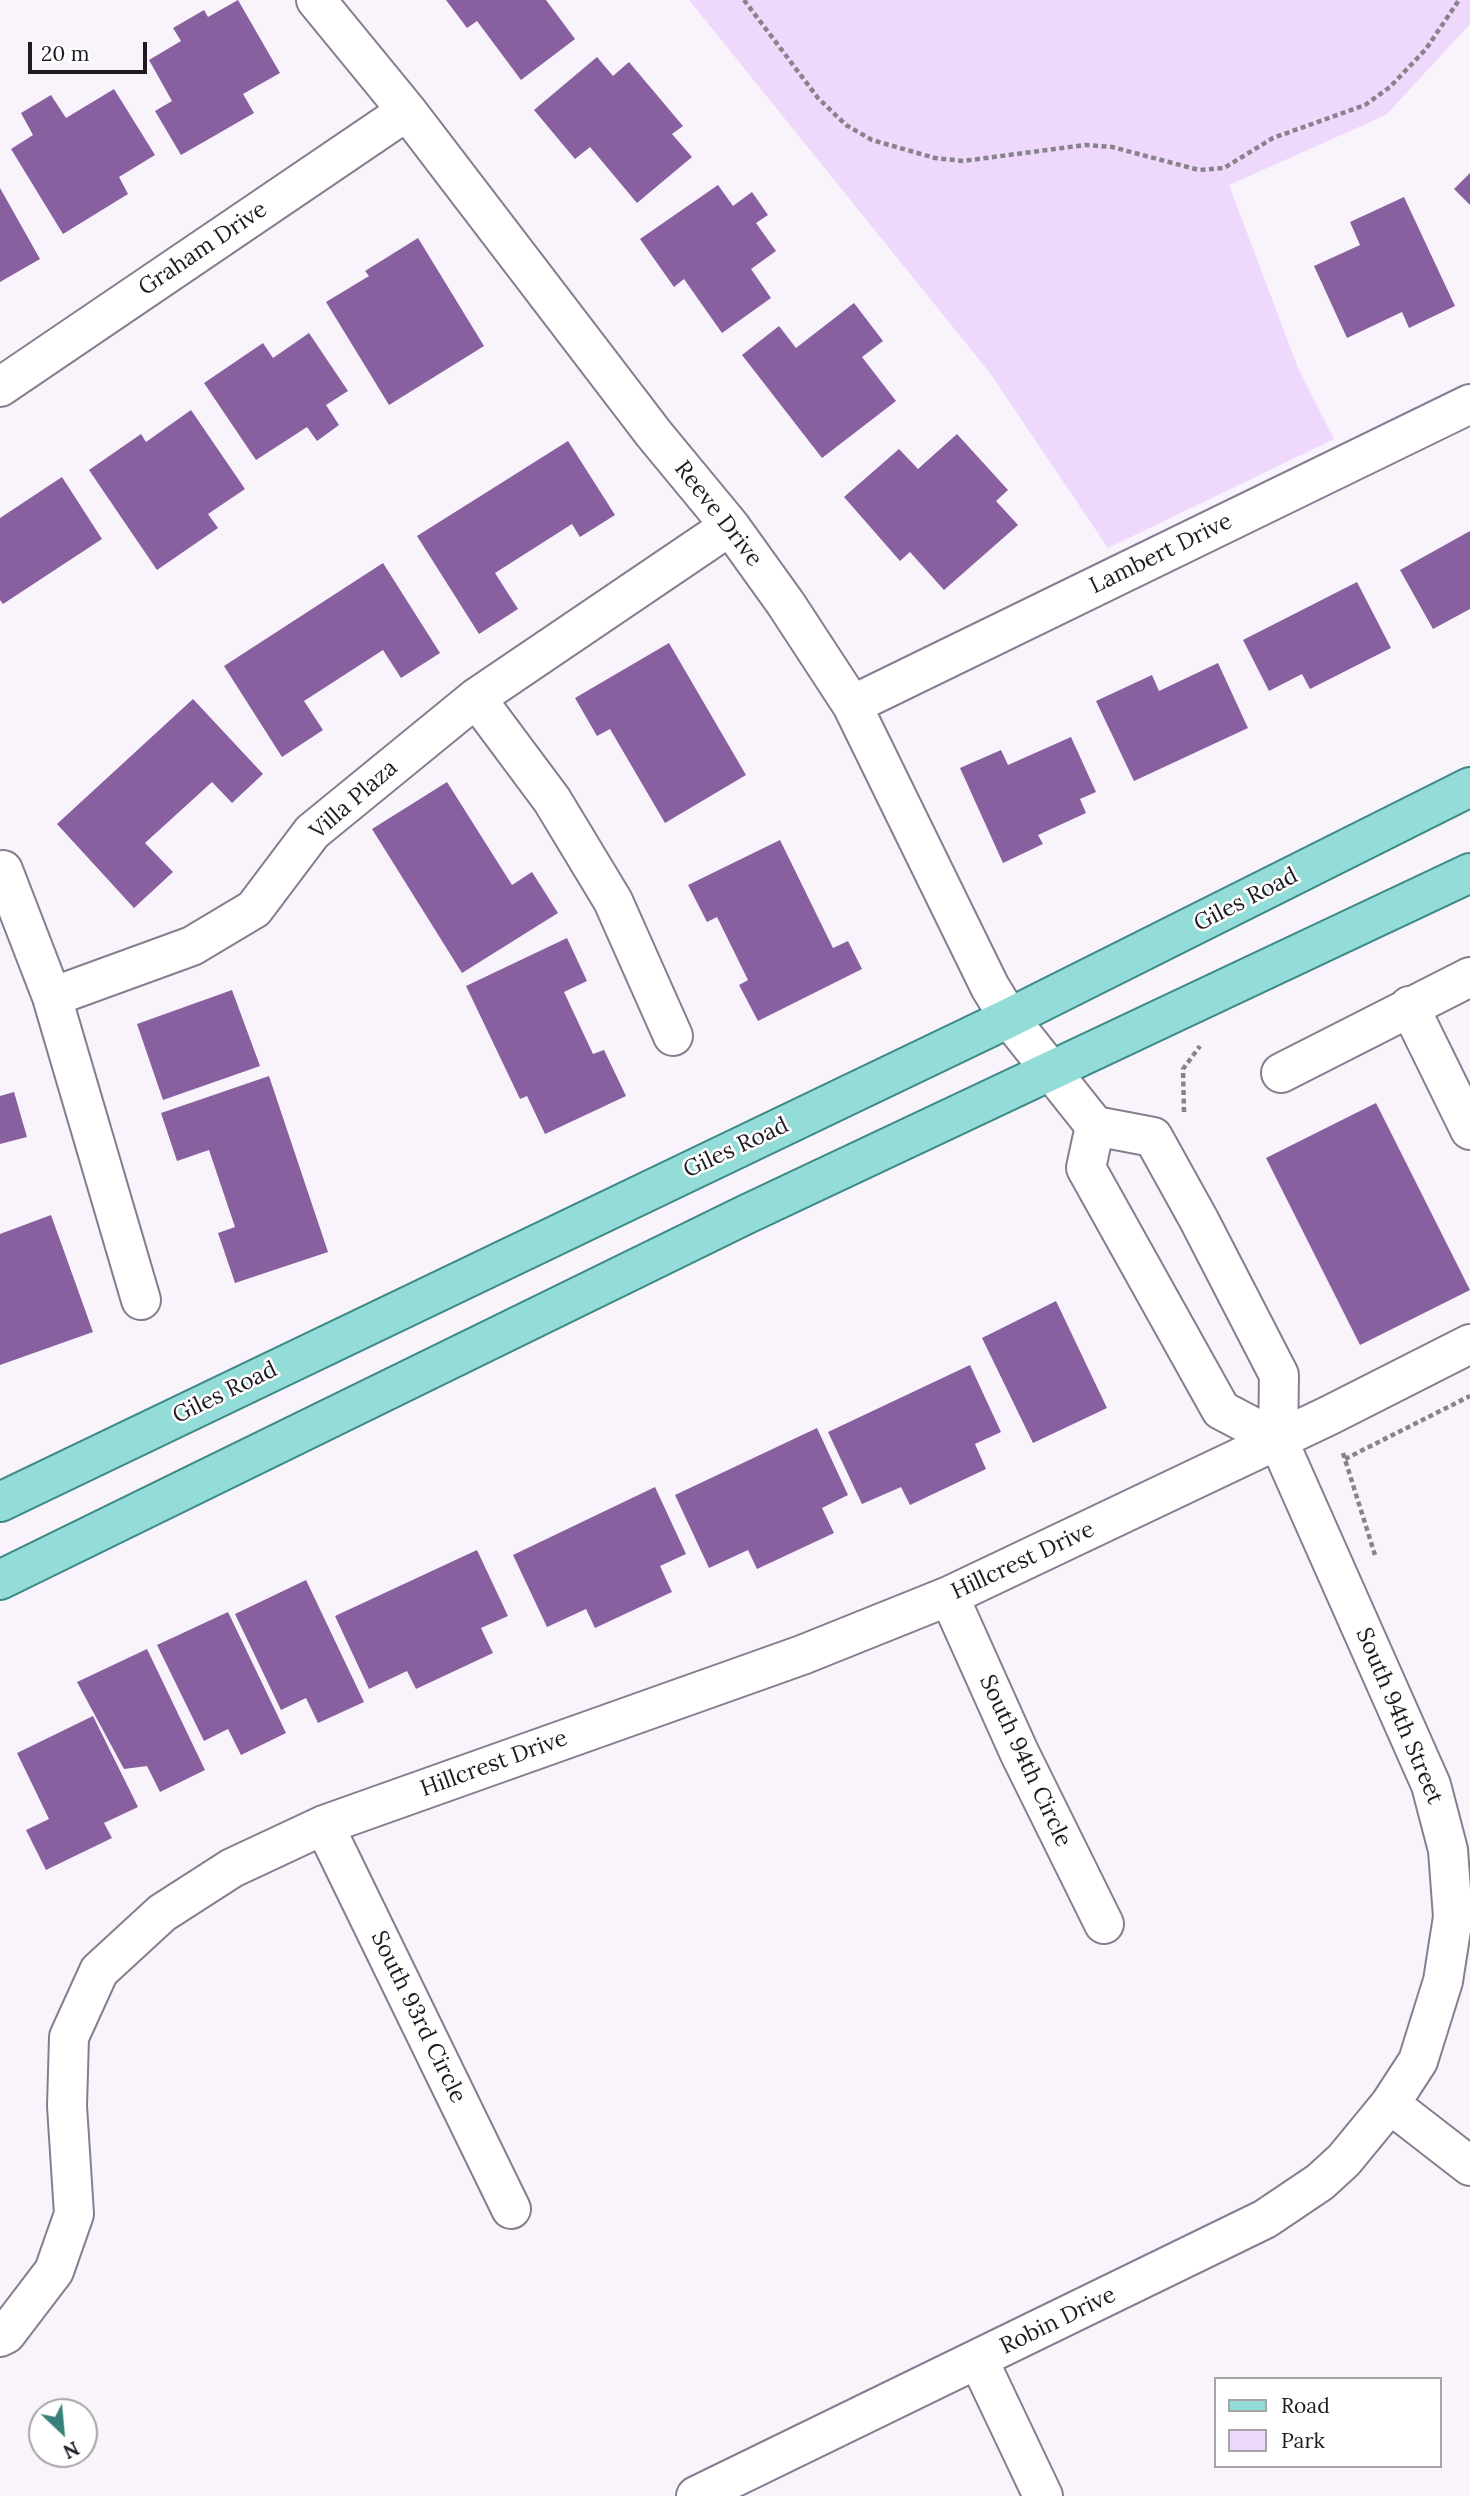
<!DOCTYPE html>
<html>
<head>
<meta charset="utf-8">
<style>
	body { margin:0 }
	#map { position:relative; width:1470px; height:2496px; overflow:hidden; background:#f9f3fc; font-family:Lora,serif }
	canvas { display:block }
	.legend { position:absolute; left:1214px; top:2377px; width:228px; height:91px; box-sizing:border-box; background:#fff; border:2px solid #a6a4a7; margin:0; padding:9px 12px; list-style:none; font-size:21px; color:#201b23 }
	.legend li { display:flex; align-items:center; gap:14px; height:35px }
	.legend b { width:35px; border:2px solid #a6a4a7 }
	.north { position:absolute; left:28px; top:2398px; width:70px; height:70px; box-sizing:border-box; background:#fff; border:2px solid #a6a4a7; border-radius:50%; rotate:154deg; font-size:19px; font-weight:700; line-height:28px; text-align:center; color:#201b23 }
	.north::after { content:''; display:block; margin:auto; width:24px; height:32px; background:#39807b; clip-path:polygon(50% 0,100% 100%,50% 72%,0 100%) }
	.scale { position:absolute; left:28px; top:42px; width:119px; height:32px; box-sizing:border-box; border:4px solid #201b23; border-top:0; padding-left:9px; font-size:21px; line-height:24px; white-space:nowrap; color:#201b23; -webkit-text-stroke:5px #fff; paint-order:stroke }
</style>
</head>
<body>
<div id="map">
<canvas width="1470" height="2496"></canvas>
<ul class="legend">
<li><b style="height:9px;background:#93dcd7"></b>Road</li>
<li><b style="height:19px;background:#eed8fc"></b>Park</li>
</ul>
<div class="north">N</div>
<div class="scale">20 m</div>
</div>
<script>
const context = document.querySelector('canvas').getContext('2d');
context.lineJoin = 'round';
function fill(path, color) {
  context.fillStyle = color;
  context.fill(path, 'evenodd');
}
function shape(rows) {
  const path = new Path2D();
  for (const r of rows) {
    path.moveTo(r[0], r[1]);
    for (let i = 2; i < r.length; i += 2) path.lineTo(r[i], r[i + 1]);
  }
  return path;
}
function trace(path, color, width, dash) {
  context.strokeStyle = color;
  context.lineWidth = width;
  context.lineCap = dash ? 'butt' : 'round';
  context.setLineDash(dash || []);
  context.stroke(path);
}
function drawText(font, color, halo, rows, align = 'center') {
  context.font = font + ' Lora,serif';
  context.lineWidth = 5;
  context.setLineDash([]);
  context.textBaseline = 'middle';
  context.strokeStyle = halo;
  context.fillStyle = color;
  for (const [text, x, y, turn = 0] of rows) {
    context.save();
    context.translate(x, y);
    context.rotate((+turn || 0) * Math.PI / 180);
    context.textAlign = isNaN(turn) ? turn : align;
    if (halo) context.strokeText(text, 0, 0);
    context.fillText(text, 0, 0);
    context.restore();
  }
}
fill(shape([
	[689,0,1470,0,1470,24,1386,115,1229,185,1298,368,1334,439,1108,548,990,373]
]), '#eed8fc');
fill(shape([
	[238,0,280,73,243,94,254,113,181,155,155,111,172,101,149,60,181,41,173,28,204,10,208,17],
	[446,0,546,0,575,39,521,80,477,21,467,28],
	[597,57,613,76,629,62,683,126,672,134,692,157,637,203,590,147,575,159,534,110],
	[114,89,155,155,119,177,128,194,63,234,11,149,33,135,21,113,51,95,66,118],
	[1470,173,1470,205,1454,189],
	[718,185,733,206,752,192,768,215,756,223,776,251,751,269,771,298,722,333,684,279,674,287,640,239],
	[0,188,40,259,0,282],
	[1404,197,1455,306,1409,328,1402,312,1347,338,1314,266,1360,245,1350,222],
	[418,238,484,346,389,405,326,302,369,276,365,271],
	[854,303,883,341,862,357,896,401,822,458,742,355,779,326,796,348],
	[309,333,348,391,326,405,339,425,317,441,307,427,256,460,204,383,263,343,273,358],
	[191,410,245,489,208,514,218,528,157,570,89,470,141,434,146,442],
	[957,434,1008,490,996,501,1018,525,944,590,910,552,900,561,844,497,899,449,918,469],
	[568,441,615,515,580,537,572,524,495,573,518,609,479,634,417,536],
	[62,477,102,539,3,604,0,600,0,518],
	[1470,531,1470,609,1433,629,1400,570],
	[383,563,440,653,401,678,383,650,304,701,323,730,282,757,224,666],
	[1357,582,1391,648,1310,689,1302,674,1269,691,1243,640],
	[669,643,746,775,665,823,610,729,597,736,575,698],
	[1218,663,1248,728,1134,781,1096,701,1152,675,1159,691],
	[193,699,263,774,232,803,212,782,145,843,173,872,134,908,57,824],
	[1071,737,1096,792,1080,799,1086,813,1038,835,1043,844,1003,863,960,768,1001,750,1008,765],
	[447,782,512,885,532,872,558,913,462,973,372,829],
	[780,840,833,948,848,941,862,969,758,1021,739,985,748,980,717,917,707,922,688,885],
	[567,938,587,981,564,992,593,1054,604,1050,626,1096,545,1134,527,1096,520,1099,466,986],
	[232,990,260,1066,163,1100,137,1024],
	[269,1076,328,1252,235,1283,218,1233,235,1227,209,1150,177,1161,161,1113],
	[14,1092,27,1137,0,1144,0,1096],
	[1376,1103,1470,1290,1360,1345,1266,1158],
	[51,1215,93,1332,0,1365,0,1234],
	[1056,1301,1107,1408,1033,1443,982,1338],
	[970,1365,1001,1432,975,1444,986,1469,910,1505,901,1487,862,1504,828,1432],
	[817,1428,848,1495,822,1508,834,1533,757,1569,748,1550,709,1568,675,1495],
	[655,1487,686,1554,660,1566,672,1592,595,1628,586,1609,547,1627,513,1555],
	[477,1550,508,1616,481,1628,493,1653,416,1689,407,1671,369,1689,335,1616],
	[306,1580,364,1702,318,1723,306,1698,281,1710,235,1614],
	[228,1612,286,1733,241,1755,228,1729,204,1741,157,1645],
	[147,1649,205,1770,160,1792,147,1766,124,1769,77,1682],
	[93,1716,138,1807,104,1823,112,1838,46,1870,26,1830,49,1819,17,1753]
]), '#8860a0');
const minor = shape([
	[316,0,407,111,654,434,730,526,786,604,852,705,990,987,1009,1018,1095,1126],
	[0,387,407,111],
	[476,698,552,800,613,901,673,1036],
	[852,705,1470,404],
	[3,870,52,997,141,1300],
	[52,997,192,946,254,909,312,832,476,698,730,526],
	[1409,1006,1470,1130],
	[1281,1073,1470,977],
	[949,1596,1019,1752,1104,1924],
	[324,1825,511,2209],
	[1390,2104,1470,2166],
	[0,2337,6,2334,54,2271,74,2214,67,2106,69,2037,99,1971,162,1913,232,1868,324,1825,802,1655,949,1596,1330,1415,1470,1344],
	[978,2359,1043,2496],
	[696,2496,1265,2219,1320,2182,1344,2160,1390,2104,1418,2061,1443,1981,1453,1917,1448,1850,1431,1785,1278,1440,1279,1375,1199,1220,1153,1137,1095,1126,1086,1168,1221,1410,1278,1440]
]);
const major = shape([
	[0,1502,1009,1018,1470,787],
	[0,1580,747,1214,1470,873]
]);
trace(minor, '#887c90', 42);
trace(major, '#3c8986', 42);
trace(shape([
	[744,0,818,98,846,125,872,140,935,158,963,161,1085,145,1112,147,1199,170,1224,168,1273,138,1365,105,1390,87,1426,49,1459,0],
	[1184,1112,1183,1069,1200,1046],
	[1343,1453,1375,1555],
	[1345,1459,1470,1396]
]), '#88828b', 4.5, [5, 3.5]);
trace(minor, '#fff', 38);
trace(major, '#93dcd7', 38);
drawText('23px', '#201b23', '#fff', [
	["Graham Drive",203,249,-34],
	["Reeve Drive",718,514,52],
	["Lambert Drive",1161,554,-26],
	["Villa Plaza",354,800,-41],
	["Giles Road",1246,900,-27],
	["Giles Road",736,1148,-25],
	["Giles Road",225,1393,-26],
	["Hillcrest Drive",1023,1561,-25],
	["South 94th Street",1399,1716,67],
	["South 94th Circle",1025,1761,65],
	["Hillcrest Drive",494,1764,-20],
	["South 93rd Circle",418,2017,64],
	["Robin Drive",1058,2321,-26]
]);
</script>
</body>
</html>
